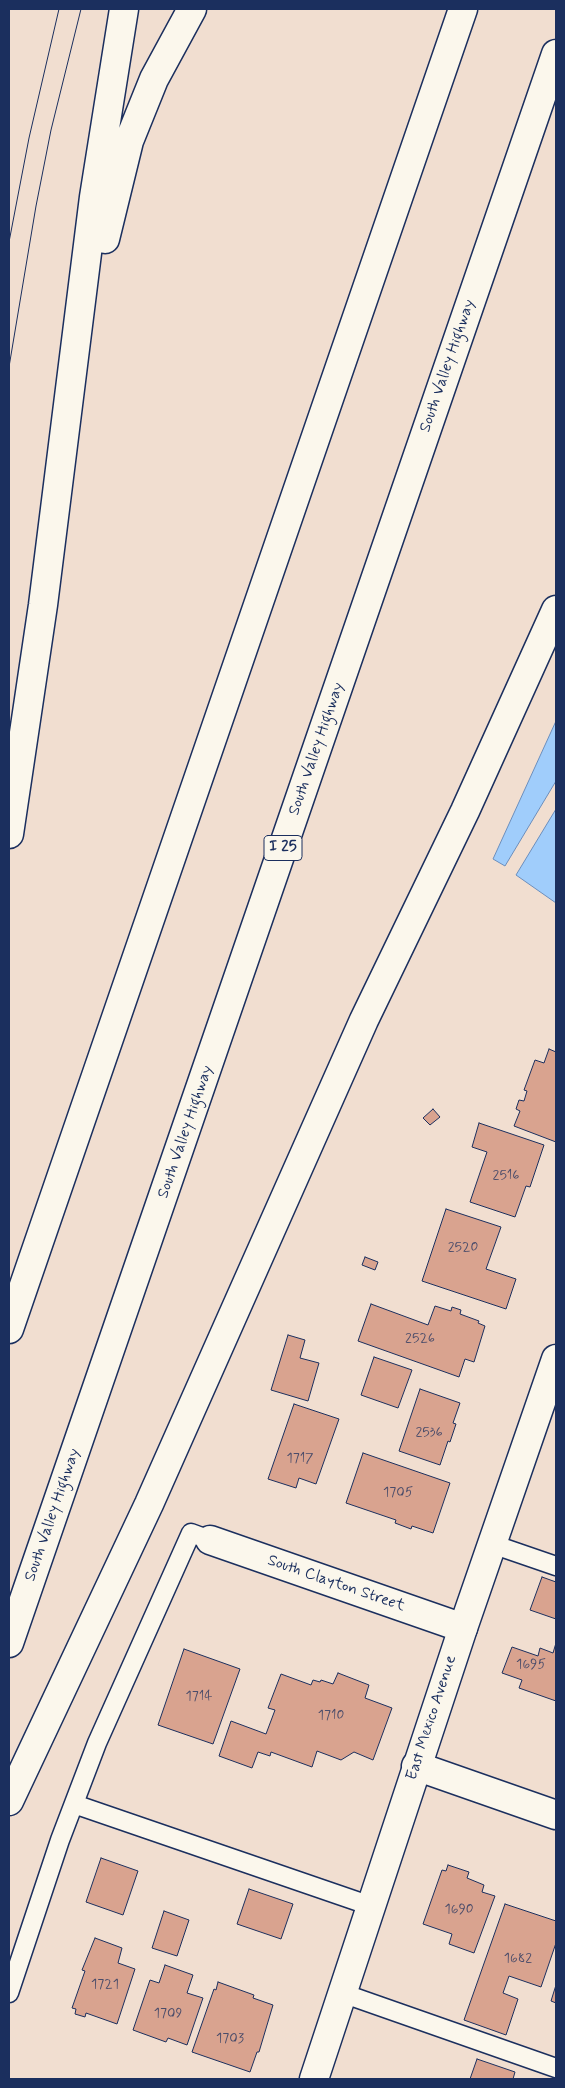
<!DOCTYPE html>
<html>
<head>
<meta charset="utf-8">
<style>
	body { margin:0 }
	#map { position:relative; width:565px; height:2088px; overflow:hidden; background:#f1ded0; font-family:Mynerve,sans-serif }
	canvas { display:block }
	.frame { position:absolute; inset:0; border:10px solid #1b2f5e; pointer-events:none }
</style>
</head>
<body>
<div id="map">
<canvas width="565" height="2088"></canvas>
<div class="frame"></div>
</div>
<script>
const context = document.querySelector('canvas').getContext('2d');
context.lineJoin = 'round';
function fill(path, color) {
  context.fillStyle = color;
  context.fill(path, 'evenodd');
}
function shape(rows) {
  const path = new Path2D();
  for (const r of rows) {
    path.moveTo(r[0], r[1]);
    for (let i = 2; i < r.length; i += 2) path.lineTo(r[i], r[i + 1]);
  }
  return path;
}
function trace(path, color, width, dash) {
  context.strokeStyle = color;
  context.lineWidth = width;
  context.lineCap = dash ? 'butt' : 'round';
  context.setLineDash(dash || []);
  context.stroke(path);
}
function drawText(font, color, halo, rows, align = 'center') {
  context.font = font + ' Mynerve,sans-serif';
  context.lineWidth = 4;
  context.setLineDash([]);
  context.textBaseline = 'middle';
  context.strokeStyle = halo;
  context.fillStyle = color;
  for (const [text, x, y, turn = 0] of rows) {
    context.save();
    context.translate(x, y);
    context.rotate((+turn || 0) * Math.PI / 180);
    context.textAlign = isNaN(turn) ? turn : align;
    if (halo) context.strokeText(text, 0, 0);
    context.fillText(text, 0, 0);
    context.restore();
  }
}
const water = shape([
	[556,721,556,781,505,866,493,859,556,721],
	[556,809,556,903,516,875,556,809]
]);
fill(water, '#a0cdfb');
trace(water, '#6b8ebc', 1);
const building = shape([
	[549,1049,556,1052,556,1142,514,1126,520,1111,516,1109,519,1100,524,1101,527,1091,524,1090,535,1060,544,1063,549,1049],
	[433,1109,440,1117,430,1125,423,1118,433,1109],
	[479,1123,544,1145,530,1187,526,1186,515,1217,470,1202,487,1152,472,1147,479,1123],
	[446,1209,501,1227,486,1269,516,1279,506,1309,422,1281,446,1209],
	[365,1257,378,1262,375,1270,362,1265,365,1257],
	[371,1304,428,1325,435,1306,451,1311,452,1307,461,1310,460,1314,479,1321,478,1323,485,1326,474,1362,465,1359,459,1377,358,1341,371,1304],
	[288,1335,305,1340,300,1358,319,1363,308,1401,271,1390,288,1335],
	[374,1357,412,1370,398,1408,361,1395,374,1357],
	[420,1389,460,1403,453,1423,456,1424,450,1442,448,1441,440,1465,399,1451,420,1389],
	[294,1404,339,1419,316,1484,299,1478,296,1488,268,1479,294,1404],
	[363,1453,450,1483,433,1533,412,1526,411,1529,395,1523,396,1520,346,1503,363,1453],
	[542,1577,556,1582,556,1619,530,1610,542,1577],
	[556,1643,556,1701,519,1688,522,1680,502,1673,512,1647,538,1656,540,1648,553,1653,556,1643],
	[184,1649,240,1669,213,1744,158,1725,184,1649],
	[338,1673,369,1685,365,1698,392,1708,373,1760,354,1752,341,1760,317,1751,312,1767,271,1752,270,1756,258,1752,252,1768,219,1756,231,1721,266,1734,275,1710,268,1708,281,1674,311,1685,313,1680,320,1682,321,1680,333,1684,338,1673],
	[101,1858,138,1871,123,1915,86,1902,101,1858],
	[448,1865,469,1872,467,1878,484,1885,482,1892,495,1896,474,1953,449,1944,452,1934,423,1924,442,1870,446,1871,448,1865],
	[249,1889,293,1904,281,1939,237,1924,249,1889],
	[505,1904,556,1921,556,1943,541,1987,509,1976,503,1993,518,1999,506,2035,464,2020,505,1904],
	[164,1911,189,1920,177,1956,152,1948,164,1911],
	[95,1938,122,1948,118,1963,135,1969,117,2024,86,2013,85,2017,75,2014,76,2009,72,2008,85,1971,82,1970,95,1938],
	[165,1965,193,1975,187,1993,203,1998,187,2045,168,2038,166,2042,133,2030,150,1980,159,1983,165,1965],
	[218,1982,254,1995,253,1998,273,2005,259,2052,257,2052,250,2072,192,2052,214,1989,216,1990,218,1982],
	[556,1985,556,2003,551,2001,556,1985],
	[477,2059,515,2072,513,2079,470,2079,477,2059]
]);
fill(building, '#d9a38f');
trace(building, '#1b2f5e', 1);
const service = shape([
	[492,1544,556,1566],
	[74,1804,371,1906],
	[9,1993,60,1840,97,1743,191,1533,210,1540],
	[342,1993,556,2068]
]);
const minor = shape([
	[210,1540,463,1628],
	[416,1766,556,1815]
]);
const tertiary = shape([
	[314,2079,463,1628,556,1359]
]);
const motorway = shape([
	[105,239,129,141,154,79,192,9],
	[9,834,43,605,94,197,124,9],
	[9,1329,463,9],
	[9,1643,556,54],
	[9,1801,149,1504,364,1020,465,811,556,610]
]);
trace(service, '#1b2f5e', 21);
trace(minor, '#1b2f5e', 31);
trace(tertiary, '#1b2f5e', 31);
trace(motorway, '#1b2f5e', 31);
trace(service, '#fbf7ec', 18);
trace(minor, '#fbf7ec', 28);
trace(tertiary, '#fbf7ec', 28);
trace(motorway, '#fbf7ec', 28);
trace(shape([
	[9,242,29,138,59,9],
	[9,367,36,206,51,130,81,9]
]), '#1b2f5e', 1);
drawText('14px', '#4a4c6a', null, [
	["2516",506,1176],
	["2520",463,1248],
	["2526",420,1339],
	["2536",429,1433],
	["1717",300,1459],
	["1705",398,1493],
	["1695",531,1665],
	["1714",199,1697],
	["1710",331,1716],
	["1690",459,1910],
	["1682",518,1959],
	["1721",105,1985],
	["1709",168,2014],
	["1703",230,2039]
]);
for (const [x, y, w] of [
	[283,848,38]
]) {
  const box = new Path2D();
  box.roundRect(x - w / 2, y - 12.5, w, 25, 4);
  context.fillStyle = '#fbf7ec';
  context.fill(box);
  trace(box, '#1b2f5e', 1);
}
drawText('bold 15px', '#1b2f5e', null, [
	["I 25",283,848]
]);
drawText('16px', '#1b2f5e', '#fbf7ec', [
	["South Valley Highway",448,366,-71],
	["South Valley Highway",317,749,-71],
	["South Valley Highway",186,1132,-71],
	["South Valley Highway",53,1515,-71],
	["South Clayton Street",336,1584,19],
	["East Mexico Avenue",432,1718,-72]
]);
</script>
</body>
</html>
